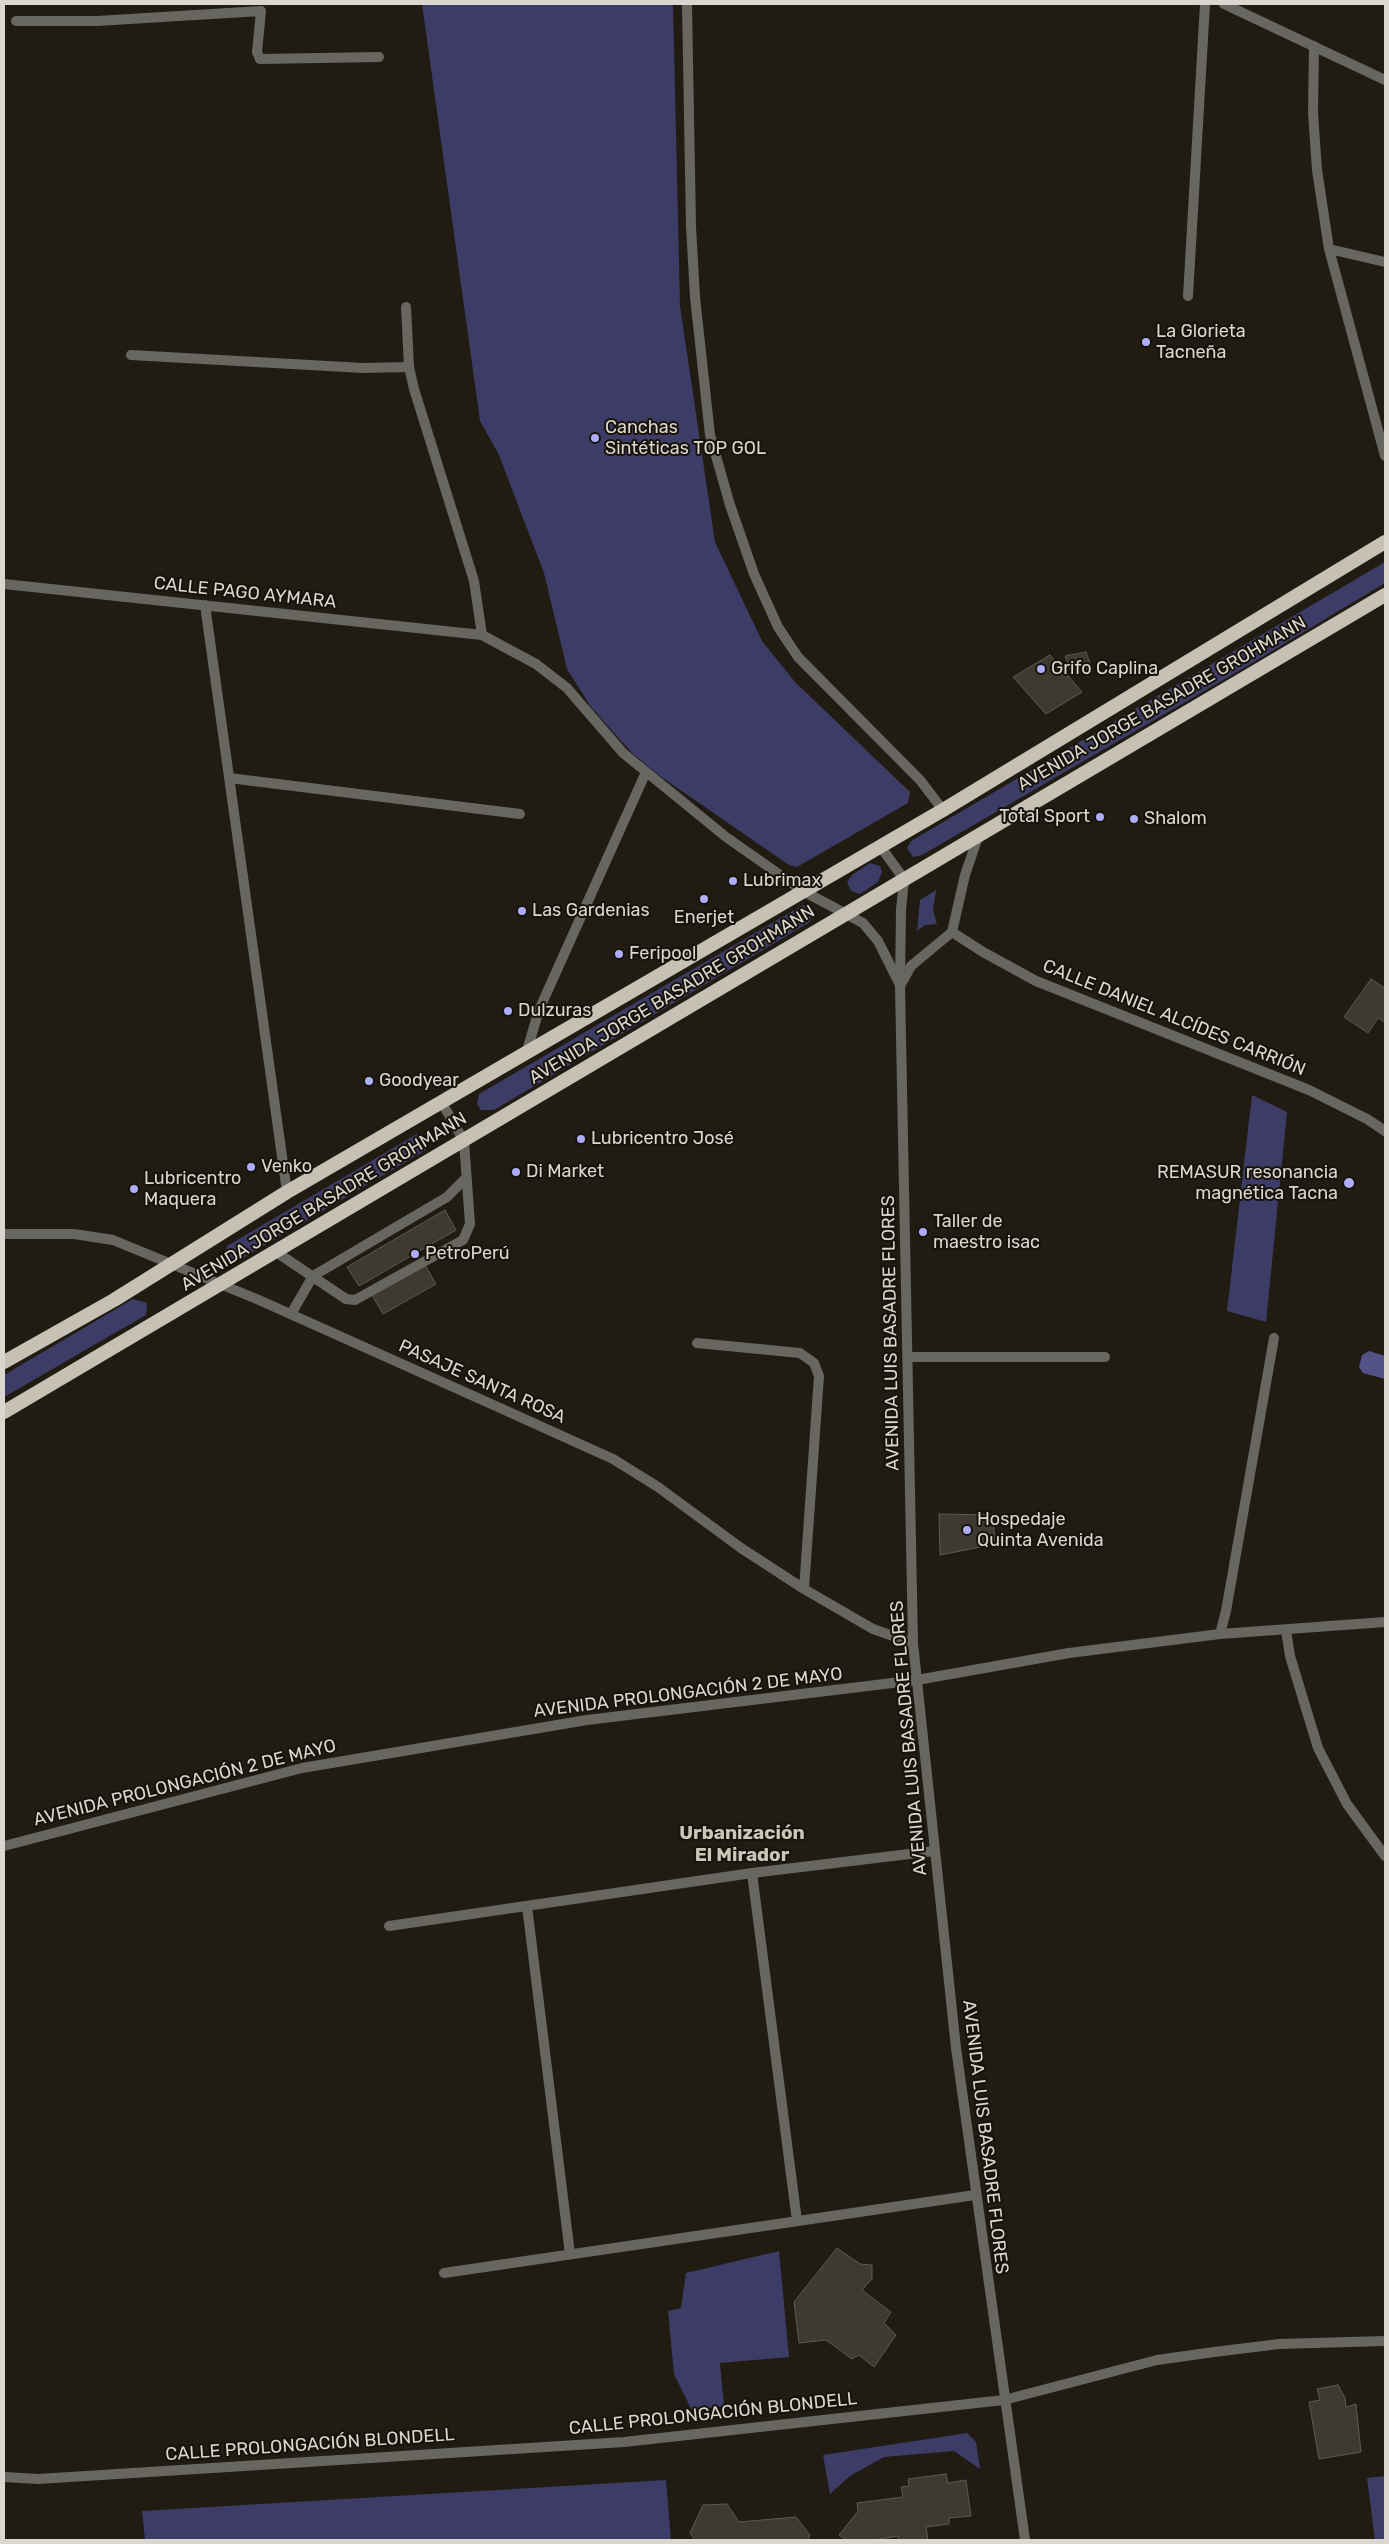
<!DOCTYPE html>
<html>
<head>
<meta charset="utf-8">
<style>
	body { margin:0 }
	#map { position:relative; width:1389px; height:2544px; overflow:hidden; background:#201c12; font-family:Rubik,sans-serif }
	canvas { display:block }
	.frame { position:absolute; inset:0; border:5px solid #dad7d1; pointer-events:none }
</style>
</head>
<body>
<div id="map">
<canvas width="1389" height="2544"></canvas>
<div class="frame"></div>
</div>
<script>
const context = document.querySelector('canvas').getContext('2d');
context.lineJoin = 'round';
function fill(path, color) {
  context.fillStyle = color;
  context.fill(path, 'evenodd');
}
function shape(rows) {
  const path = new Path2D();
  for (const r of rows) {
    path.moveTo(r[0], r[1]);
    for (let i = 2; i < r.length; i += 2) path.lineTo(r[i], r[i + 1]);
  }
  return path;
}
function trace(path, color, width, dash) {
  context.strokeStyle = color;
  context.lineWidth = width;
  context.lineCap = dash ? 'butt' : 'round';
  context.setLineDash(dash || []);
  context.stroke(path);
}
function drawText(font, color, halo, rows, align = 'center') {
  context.font = font + ' Rubik,sans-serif';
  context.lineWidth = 4;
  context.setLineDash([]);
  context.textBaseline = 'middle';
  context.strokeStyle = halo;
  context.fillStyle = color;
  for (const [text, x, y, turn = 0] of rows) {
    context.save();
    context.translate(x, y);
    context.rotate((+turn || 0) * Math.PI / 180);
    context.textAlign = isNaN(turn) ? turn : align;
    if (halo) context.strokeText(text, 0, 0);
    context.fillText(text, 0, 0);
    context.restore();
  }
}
fill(shape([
	[422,4,673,4,680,306,715,542,762,641,795,682,910,792,908,803,797,867,789,865,660,776,632,753,591,707,567,669,544,573,499,455,480,421],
	[1385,562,1385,583,1249,665,922,855,913,857,907,848,911,841],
	[870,863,880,866,882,872,878,882,860,894,851,891,847,882,852,875],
	[936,890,933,910,937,924,925,925,917,931,920,900],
	[803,905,812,911,810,922,494,1110,481,1110,477,1104,479,1094],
	[1252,1095,1287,1112,1266,1322,1227,1311],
	[417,1134,428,1140,426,1150,243,1258,231,1260,225,1254,227,1246],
	[133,1299,147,1303,146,1315,4,1397,4,1375],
	[779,2251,789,2357,720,2363,724,2406,692,2411,674,2374,668,2311,681,2308,686,2273],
	[967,2433,976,2442,980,2469,954,2451,884,2457,850,2476,830,2494,823,2455],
	[1385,2476,1385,2540,1375,2540,1367,2478],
	[666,2480,671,2540,145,2540,142,2511]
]), '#3d3c66');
fill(shape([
	[1369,1351,1385,1356,1385,1379,1363,1373,1359,1367,1362,1355]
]), '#545388');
const building = shape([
	[1086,652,1092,669,1071,672,1065,656,1086,652],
	[1050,655,1082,692,1046,714,1013,677,1050,655],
	[1371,979,1385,988,1385,1022,1378,1018,1368,1033,1344,1017,1371,979],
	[445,1210,456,1230,359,1286,347,1267,445,1210],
	[425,1265,436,1284,383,1314,372,1295,425,1265],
	[939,1514,993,1515,995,1544,940,1555,939,1514],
	[837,2248,860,2264,872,2265,872,2279,862,2290,891,2312,884,2323,896,2335,874,2367,859,2355,852,2359,826,2340,799,2343,794,2302,837,2248],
	[1338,2385,1345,2398,1346,2407,1356,2404,1361,2452,1319,2459,1309,2402,1320,2400,1317,2389,1338,2385],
	[946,2474,948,2483,966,2480,971,2516,949,2518,949,2524,926,2527,928,2540,898,2540,898,2536,874,2540,846,2540,839,2535,858,2511,857,2503,903,2497,901,2487,909,2486,908,2479,946,2474],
	[727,2504,739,2522,796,2517,810,2535,808,2540,695,2540,690,2533,703,2505,727,2504]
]);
fill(building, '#3e3a2f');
trace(building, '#5e5a4e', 1);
trace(shape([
	[1188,296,1205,4],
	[276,1252,346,1299,355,1300,463,1240,470,1224,464,1141,442,1103],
	[291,1314,313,1276,447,1197,466,1178],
	[1220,1634,1226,1611,1274,1338],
	[752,1873,797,2221],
	[527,1906,570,2254],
	[389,1926,752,1873,934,1851],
	[444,2273,975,2195]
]), '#686661', 10);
trace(shape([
	[687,4,691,227,695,297,710,435,730,505,754,574,778,627,798,657,920,780,943,810],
	[16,21,97,21,261,11,257,52,260,59,379,57],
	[1314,46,1313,113,1317,170,1329,249,1385,456],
	[1329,249,1385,262],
	[406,307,409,367,414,389,474,581,482,635],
	[131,355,363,368,409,367],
	[4,584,482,635,536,664,567,688,623,753,726,837,803,891],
	[205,605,287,1192],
	[229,778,520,814],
	[952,932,983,952,1036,981,1309,1090,1367,1119,1385,1131],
	[900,986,911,966,952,932,965,875,979,834],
	[526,1054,539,1010,646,772],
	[4,1234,74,1234,113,1240,259,1300,489,1403,613,1459,658,1487,741,1548,804,1589,873,1629,913,1643],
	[697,1343,800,1353,814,1363,819,1376,804,1589],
	[908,1357,1105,1357],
	[1286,1630,1290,1656,1318,1748,1347,1804,1385,1856],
	[4,2477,38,2479,624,2442,1004,2400,1157,2360,1214,2352,1279,2344,1385,2341]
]), '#686661', 10);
trace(shape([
	[1224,4,1385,80],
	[880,846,904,879,901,910,900,986,913,1643,956,2048,1025,2540],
	[803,891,863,923,878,941,899,983],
	[4,1846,302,1768,587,1720,917,1680,1069,1653,1220,1634,1385,1622]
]), '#686661', 10);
trace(shape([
	[4,1362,114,1300,287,1192,943,810,1385,542],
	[4,1412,1385,595]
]), '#c6c1b4', 14);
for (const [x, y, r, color] of [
	[1146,342,5,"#adaefb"],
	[595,438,5,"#adaefb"],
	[1041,669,5,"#adaefb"],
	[1100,817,5,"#adaefb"],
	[1134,819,5,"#adaefb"],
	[733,881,5,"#adaefb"],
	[704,899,5,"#adaefb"],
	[522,911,5,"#adaefb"],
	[619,954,5,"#adaefb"],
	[508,1011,5,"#adaefb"],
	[369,1081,5,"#adaefb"],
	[581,1139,5,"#adaefb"],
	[251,1167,5,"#adaefb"],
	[516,1172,5,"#adaefb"],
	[1349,1183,6,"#adaefb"],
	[134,1189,5,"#adaefb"],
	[923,1232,5,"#adaefb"],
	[415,1254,5,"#adaefb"],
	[967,1530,5,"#adaefb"]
]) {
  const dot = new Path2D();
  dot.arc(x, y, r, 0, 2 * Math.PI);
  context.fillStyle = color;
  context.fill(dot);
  trace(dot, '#171309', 2);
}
drawText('18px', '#dad7d1', '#171309', [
	["La Glorieta",1156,332],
	["Tacneña",1156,353],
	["Canchas",605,428],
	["Sintéticas TOP GOL",605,449],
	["Grifo Caplina",1051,669],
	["Total Sport",1090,817,"right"],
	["Shalom",1144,819],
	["Lubrimax",743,881],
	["Las Gardenias",532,911],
	["Enerjet",704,918,"center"],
	["Feripool",629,954],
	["Dulzuras",518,1011],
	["Goodyear",379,1081],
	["Lubricentro José",591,1139],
	["Venko",261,1167],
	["Di Market",526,1172],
	["REMASUR resonancia",1338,1173,"right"],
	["magnética Tacna",1338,1194,"right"],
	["Lubricentro",144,1179],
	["Maquera",144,1200],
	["Taller de",933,1222],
	["maestro isac",933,1243],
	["PetroPerú",425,1254],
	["Hospedaje",977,1520],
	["Quinta Avenida",977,1541]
], 'left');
drawText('18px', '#dad7d1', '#171309', [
	["CALLE PAGO AYMARA",245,593,6],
	["AVENIDA JORGE BASADRE GROHMANN",1162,704,-30],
	["AVENIDA JORGE BASADRE GROHMANN",672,995,-31],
	["CALLE DANIEL ALCÍDES CARRIÓN",1174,1018,22],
	["AVENIDA JORGE BASADRE GROHMANN",324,1202,-31],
	["AVENIDA LUIS BASADRE FLORES",891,1333,-91],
	["PASAJE SANTA ROSA",482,1382,24],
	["AVENIDA PROLONGACIÓN 2 DE MAYO",688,1693,-7],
	["AVENIDA LUIS BASADRE FLORES",909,1738,-95],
	["AVENIDA PROLONGACIÓN 2 DE MAYO",185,1783,-14],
	["AVENIDA LUIS BASADRE FLORES",985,2137,83],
	["CALLE PROLONGACIÓN BLONDELL",713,2414,-6],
	["CALLE PROLONGACIÓN BLONDELL",310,2445,-4]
]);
drawText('bold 19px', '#cbc6b9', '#171309', [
	["Urbanización",742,1834],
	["El Mirador",742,1856]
]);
</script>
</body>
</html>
